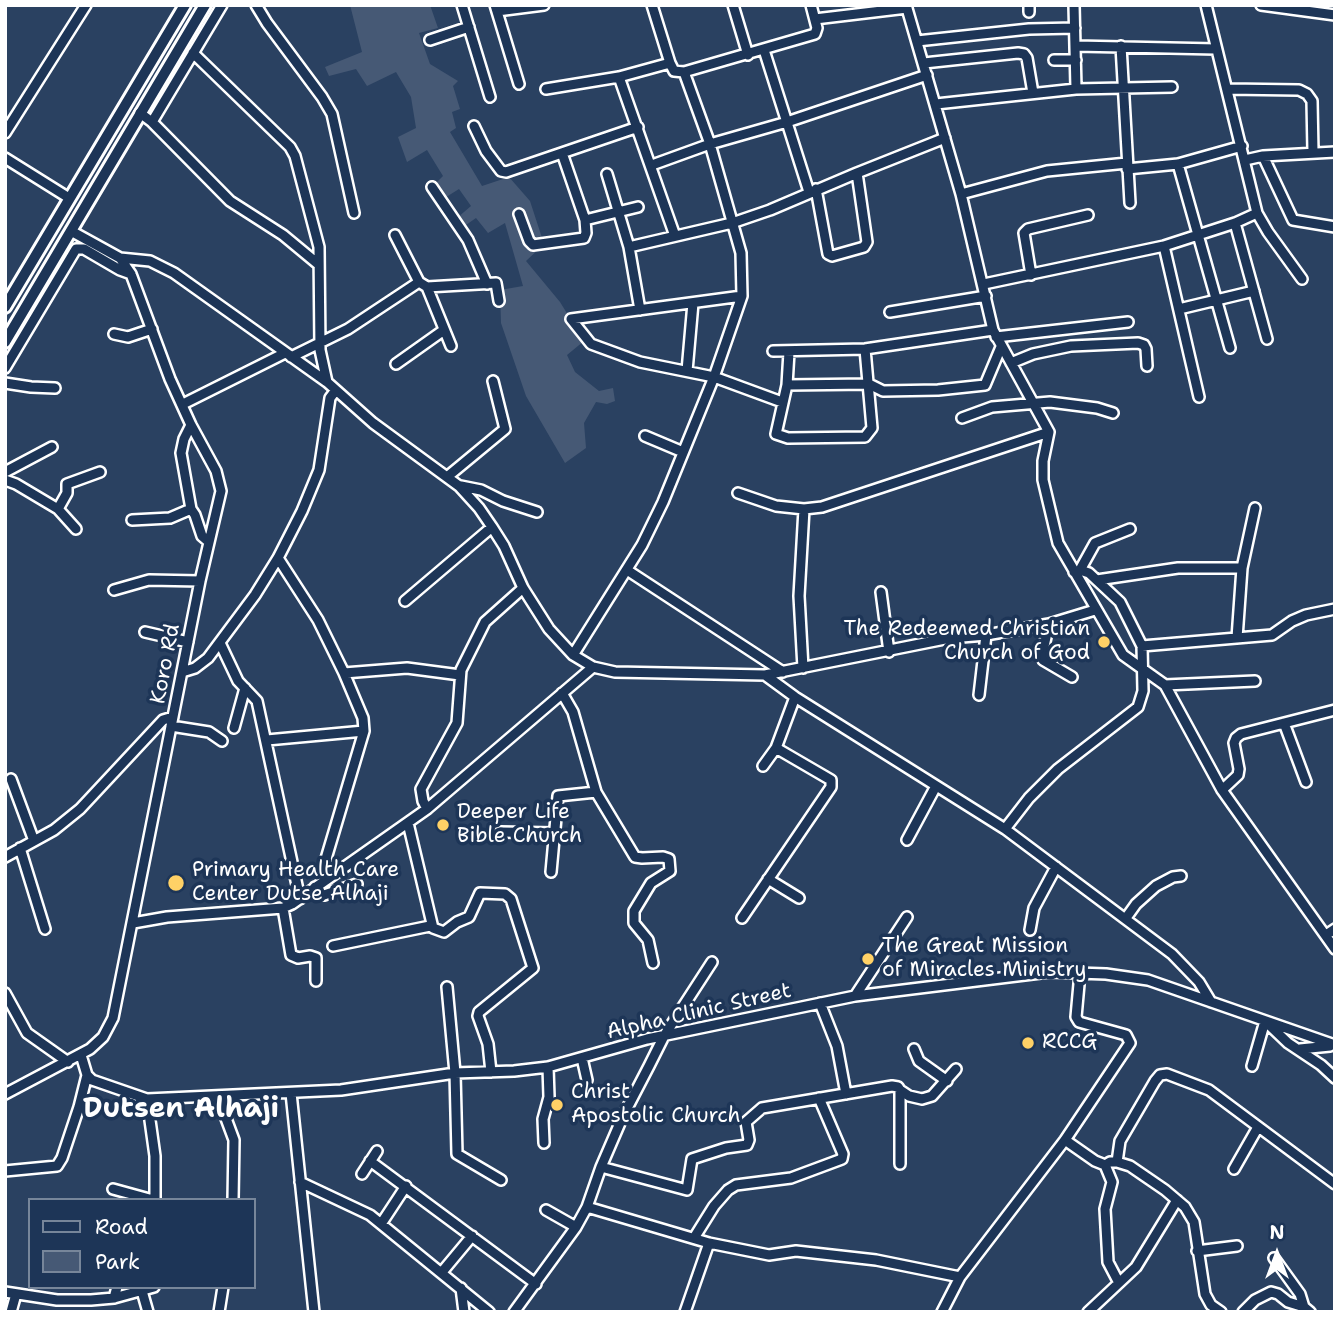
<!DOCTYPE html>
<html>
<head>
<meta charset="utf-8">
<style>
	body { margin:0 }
	#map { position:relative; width:1340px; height:1317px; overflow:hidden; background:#2a4161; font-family:"Shantell Sans",sans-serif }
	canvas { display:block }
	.frame { position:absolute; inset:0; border:7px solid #fff; pointer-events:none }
	.legend { position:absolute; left:28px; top:1198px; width:228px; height:91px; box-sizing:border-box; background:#1d3557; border:2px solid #77869a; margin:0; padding:9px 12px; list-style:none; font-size:21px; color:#fff }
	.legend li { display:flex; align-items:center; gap:14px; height:35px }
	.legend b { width:35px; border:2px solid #77869a }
	.north { position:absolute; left:1242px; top:1219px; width:70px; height:70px; -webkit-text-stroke:5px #1d3557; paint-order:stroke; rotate:0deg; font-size:19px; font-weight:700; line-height:28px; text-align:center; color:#fff }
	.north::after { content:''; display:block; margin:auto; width:24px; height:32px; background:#fff; clip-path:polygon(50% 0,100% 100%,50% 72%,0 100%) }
</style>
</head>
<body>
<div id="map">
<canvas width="1340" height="1317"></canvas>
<div class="frame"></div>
<ul class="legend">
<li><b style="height:9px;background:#1d3557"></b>Road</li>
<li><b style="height:19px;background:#465975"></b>Park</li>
</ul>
<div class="north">N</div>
</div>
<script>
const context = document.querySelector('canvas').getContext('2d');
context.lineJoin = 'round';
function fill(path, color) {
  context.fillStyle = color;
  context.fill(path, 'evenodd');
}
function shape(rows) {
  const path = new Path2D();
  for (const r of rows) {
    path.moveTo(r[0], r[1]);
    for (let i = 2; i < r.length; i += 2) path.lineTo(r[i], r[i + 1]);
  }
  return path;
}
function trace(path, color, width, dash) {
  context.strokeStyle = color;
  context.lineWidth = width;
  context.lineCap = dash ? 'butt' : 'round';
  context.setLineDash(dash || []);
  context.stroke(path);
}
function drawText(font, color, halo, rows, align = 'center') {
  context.font = font + ' "Shantell Sans",sans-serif';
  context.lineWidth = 7;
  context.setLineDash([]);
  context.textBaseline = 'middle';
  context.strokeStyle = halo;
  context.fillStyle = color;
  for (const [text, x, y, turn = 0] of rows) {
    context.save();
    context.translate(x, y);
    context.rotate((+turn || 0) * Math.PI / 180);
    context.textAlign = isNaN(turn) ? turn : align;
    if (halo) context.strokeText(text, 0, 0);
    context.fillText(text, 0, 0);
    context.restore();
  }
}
fill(shape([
	[350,5,430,5,438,28,419,33,430,64,458,81,453,86,460,109,452,112,456,128,450,132,482,186,509,177,530,201,544,244,526,261,560,302,584,341,567,355,575,372,599,391,613,388,615,401,607,404,596,402,584,423,586,448,565,463,526,396,501,323,500,290,523,286,505,223,488,233,476,218,463,227,457,218,471,206,459,189,443,199,435,184,443,176,427,150,407,162,398,137,416,128,411,97,396,72,367,86,356,69,329,76,325,67,362,52]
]), '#465975');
const minor = shape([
	[256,5,267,23,322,97,332,114,354,213],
	[462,5,490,97],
	[495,5,519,84],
	[733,5,748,55],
	[906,5,961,194,993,330,1049,432,1043,461,1043,480,1058,543,1123,655,1165,685,1222,790,1335,949],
	[1029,5,1029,12],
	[1074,5,1076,89],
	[1206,5,1257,213,1268,232,1302,279],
	[1261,5,1335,15],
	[497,11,544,5],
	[815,19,907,8],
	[430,40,469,27],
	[917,41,1029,29,1075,28],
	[1076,46,1216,49],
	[1121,46,1130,203],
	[764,50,809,192],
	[193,53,290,147,295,156,319,247,320,350,327,382],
	[1054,60,1076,60],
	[924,63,1018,53,1024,54,1027,58,1033,93],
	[684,72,815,34,817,28,811,5],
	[619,77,675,236],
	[546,89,619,77,670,63],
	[1228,89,1299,90,1307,94,1312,101,1313,152],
	[936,104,1076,89,1172,87],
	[140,113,152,122,230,201,283,235,318,264],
	[152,122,222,5],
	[474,126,486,151,501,171,506,172,638,127],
	[5,133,86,5],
	[1263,156,1293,220,1335,227],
	[5,158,69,198],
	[1245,160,1263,156,1335,152],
	[1178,164,1230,348],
	[652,165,710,144,787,122,927,75],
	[1127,169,1178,164,1242,146],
	[607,174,629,247,640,310],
	[432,187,468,240,487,284],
	[816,189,828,254,832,256,864,247,867,242,857,173],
	[961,194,1047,171,1127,163],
	[519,214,529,241,533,245,584,238,586,233,585,220,562,153],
	[585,220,638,207],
	[1235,223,1267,339],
	[395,235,419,282,427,287,496,283,499,301],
	[1164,246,1199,397],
	[629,247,732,223,770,210,857,173,945,138],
	[120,258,150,261,174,273,327,382,373,423,459,486,479,508,492,527,504,546,523,588,549,629,573,655,593,667,615,672,765,675,950,638,986,635,1049,624,1095,610],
	[1031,275,1024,233,1028,229,1088,215],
	[984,284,1164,246,1235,223,1257,213],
	[427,287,451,346],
	[742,296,571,319,591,344,640,362,714,377,782,402],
	[1179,309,1254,291],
	[890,312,986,296],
	[114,334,128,337,152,329],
	[996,337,1128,322],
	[773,351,865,349,993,330],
	[789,352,787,385,776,434,788,438,865,437,872,428,865,349],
	[291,357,348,329,419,282],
	[1011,363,1033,354,1071,346,1138,343,1144,345,1146,349,1147,366],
	[396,364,444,330],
	[5,368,76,249,84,249,120,270,131,274],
	[687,371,693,303],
	[5,383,31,387,55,388],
	[787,385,869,384,883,391,938,390,985,385,1001,347],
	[183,404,285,353],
	[962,418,992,407,1050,402,1097,408,1113,413],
	[191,425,184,439,181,453,191,509],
	[645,436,683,452],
	[5,472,52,447],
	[447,477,505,429,493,381],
	[5,480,16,484,58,509,76,529],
	[461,486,481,490,503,501,537,512],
	[738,493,776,506,804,509,822,507,1049,432],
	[58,509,67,493,67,484,100,472],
	[132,520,170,518,191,509,195,515,202,536,209,542],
	[278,558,318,620,344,673,363,718,364,731,325,862,325,880],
	[1242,568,1255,508],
	[627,570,783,672],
	[1080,570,1095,543,1130,529],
	[1074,572,1080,570,1089,573,1120,602,1142,646,1272,635,1292,621,1306,615,1335,609],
	[1097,580,1178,568,1242,568,1237,638],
	[114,590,149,580,200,581],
	[881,592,889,652],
	[405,601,492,527],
	[1049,624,1042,655,1043,660,1072,677],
	[145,632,188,642],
	[220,643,238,681,257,701,300,899],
	[573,655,642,545,663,502,714,377,742,296,741,253,710,144,684,72,674,71,670,63,652,5],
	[803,668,799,596,804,509],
	[182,672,195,668,208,658,255,595,278,558,302,511,319,470,330,398,336,390],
	[344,673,407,668,460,675],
	[765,675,795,697,1005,829,1172,954,1199,982,1211,1002],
	[1165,685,1255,681],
	[562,693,573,712,596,792,635,857,642,858,663,857,669,859,670,871,651,883,634,911,634,923,648,940,653,963],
	[979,695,986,635],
	[1284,723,1306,782],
	[171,726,209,732,222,741],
	[234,728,245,688],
	[267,740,364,731],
	[763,766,776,748,795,697],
	[11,779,34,841],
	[1222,790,1238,775,1239,769,1234,743,1236,738,1241,734,1335,710],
	[427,809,423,801,421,789,457,723,461,670,485,622,523,588],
	[408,823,433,928,444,932,457,922,469,917,480,893,505,894,511,899,533,968,479,1012,478,1016,488,1044,491,1072],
	[1005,829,1029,798,1058,769,1138,707,1143,691,1142,646],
	[501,832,554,833],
	[907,840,936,786],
	[20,848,45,929],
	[5,857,54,830,80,809,163,720,173,717],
	[551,872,558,796,596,792],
	[768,879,799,898],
	[315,887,317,894,324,895,357,884],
	[283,908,291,955,298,958,310,956,316,958,316,981],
	[742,918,831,787,831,780,776,748],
	[1126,918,1136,904,1156,886,1173,877,1181,876],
	[133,923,167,917,283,908,292,904,427,809,593,667],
	[1030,930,1034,908,1056,867],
	[1326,935,1335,929],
	[333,946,430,926],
	[447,987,455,1073,457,1154,501,1180],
	[5,993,27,1033,68,1062],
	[855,996,907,917],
	[820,1003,837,1046,846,1094],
	[914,1049,919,1061,947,1081],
	[1300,1049,1330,1046],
	[81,1055,87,1075,92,1080,147,1099,341,1090,455,1073,514,1071,548,1067,647,1039,855,996,1049,972,1106,974,1148,980,1335,1045],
	[582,1058,587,1080],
	[1252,1066,1265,1021,1288,1043,1321,1065,1335,1078],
	[900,1090,909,1096,922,1099,932,1096,956,1069],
	[291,1093,314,1312],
	[5,1094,90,1049,103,1037,113,1018,200,581,221,491,216,471,191,425,170,379,131,274,120,258,71,231],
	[218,1097,234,1140,233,1200],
	[147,1099,155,1156,155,1200],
	[1065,1140,1095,1161,1105,1165,1110,1162,1117,1162,1130,1166,1165,1190,1185,1207,1194,1222,1205,1294,1211,1305,1221,1312],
	[544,1143,543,1119,549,1097,548,1067],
	[370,1161,536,1284],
	[1117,1162,1120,1141,1155,1081,1160,1075,1167,1074,1209,1090,1335,1184],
	[1105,1165,1112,1182,1105,1209,1108,1262,1119,1283],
	[601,1167,687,1190,692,1159,726,1148,747,1145,749,1140,746,1122,762,1108,892,1086,898,1087,900,1090,900,1164],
	[1234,1169,1258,1127],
	[5,1171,57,1166,62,1158,79,1107,87,1075],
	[362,1174,377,1151],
	[300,1182,370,1215,489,1312],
	[113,1189,153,1200],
	[587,1207,709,1243,769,1255,796,1251,876,1260,960,1277],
	[546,1210,576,1227],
	[381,1224,406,1186],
	[694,1238,714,1206,728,1190,736,1185,791,1178,842,1159,843,1154,819,1098],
	[1197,1251,1237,1246],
	[1274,1258,1300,1294,1304,1307],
	[442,1272,472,1236],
	[461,1288,464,1312],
	[142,1291,148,1312],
	[5,1292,57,1300,91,1300,114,1298,154,1287],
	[114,1298,117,1287],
	[11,1312,16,1294],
	[219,1312,223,1287],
	[514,1312,576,1227,587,1207,601,1167,623,1116,649,1066,664,1036,712,962],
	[685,1312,709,1243],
	[942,1312,960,1277,1065,1140,1130,1043,1126,1035,1079,1022,1076,1017,1080,973],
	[1088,1312,1136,1267,1177,1200],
	[1243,1312,1255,1300,1271,1292,1278,1294,1288,1302,1304,1307,1310,1312]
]);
const major = shape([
	[5,307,185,5],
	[5,342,205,5]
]);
trace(minor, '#fff', 14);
trace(major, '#fff', 16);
trace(minor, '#1d3557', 9);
trace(major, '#1d3557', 10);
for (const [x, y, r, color] of [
	[1104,642,7,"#ffd166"],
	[443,825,7,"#ffd166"],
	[176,883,9,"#ffd166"],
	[868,959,7,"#ffd166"],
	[1028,1043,7,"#ffd166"],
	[557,1105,7,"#ffd166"]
]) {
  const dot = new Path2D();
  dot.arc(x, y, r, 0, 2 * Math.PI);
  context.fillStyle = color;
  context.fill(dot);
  trace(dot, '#1d3557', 2.5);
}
drawText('21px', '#fff', '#1d3557', [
	["The Redeemed Christian",1090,630,"right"],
	["Church of God",1090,654,"right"],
	["Deeper Life",457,813],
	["Bible Church",457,837],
	["Primary Health Care",192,871],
	["Center Dutse Alhaji",192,895],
	["The Great Mission",882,947],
	["of Miracles Ministry",882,971],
	["RCCG",1042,1043],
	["Christ",571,1093],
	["Apostolic Church",571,1117]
], 'left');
drawText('21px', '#fff', '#1d3557', [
	["Koro Rd",166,664,-79],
	["Alpha Clinic Street",699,1012,-13]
]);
drawText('bold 28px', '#fff', '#1d3557', [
	["Dutsen Alhaji",181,1110]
]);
</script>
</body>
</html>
